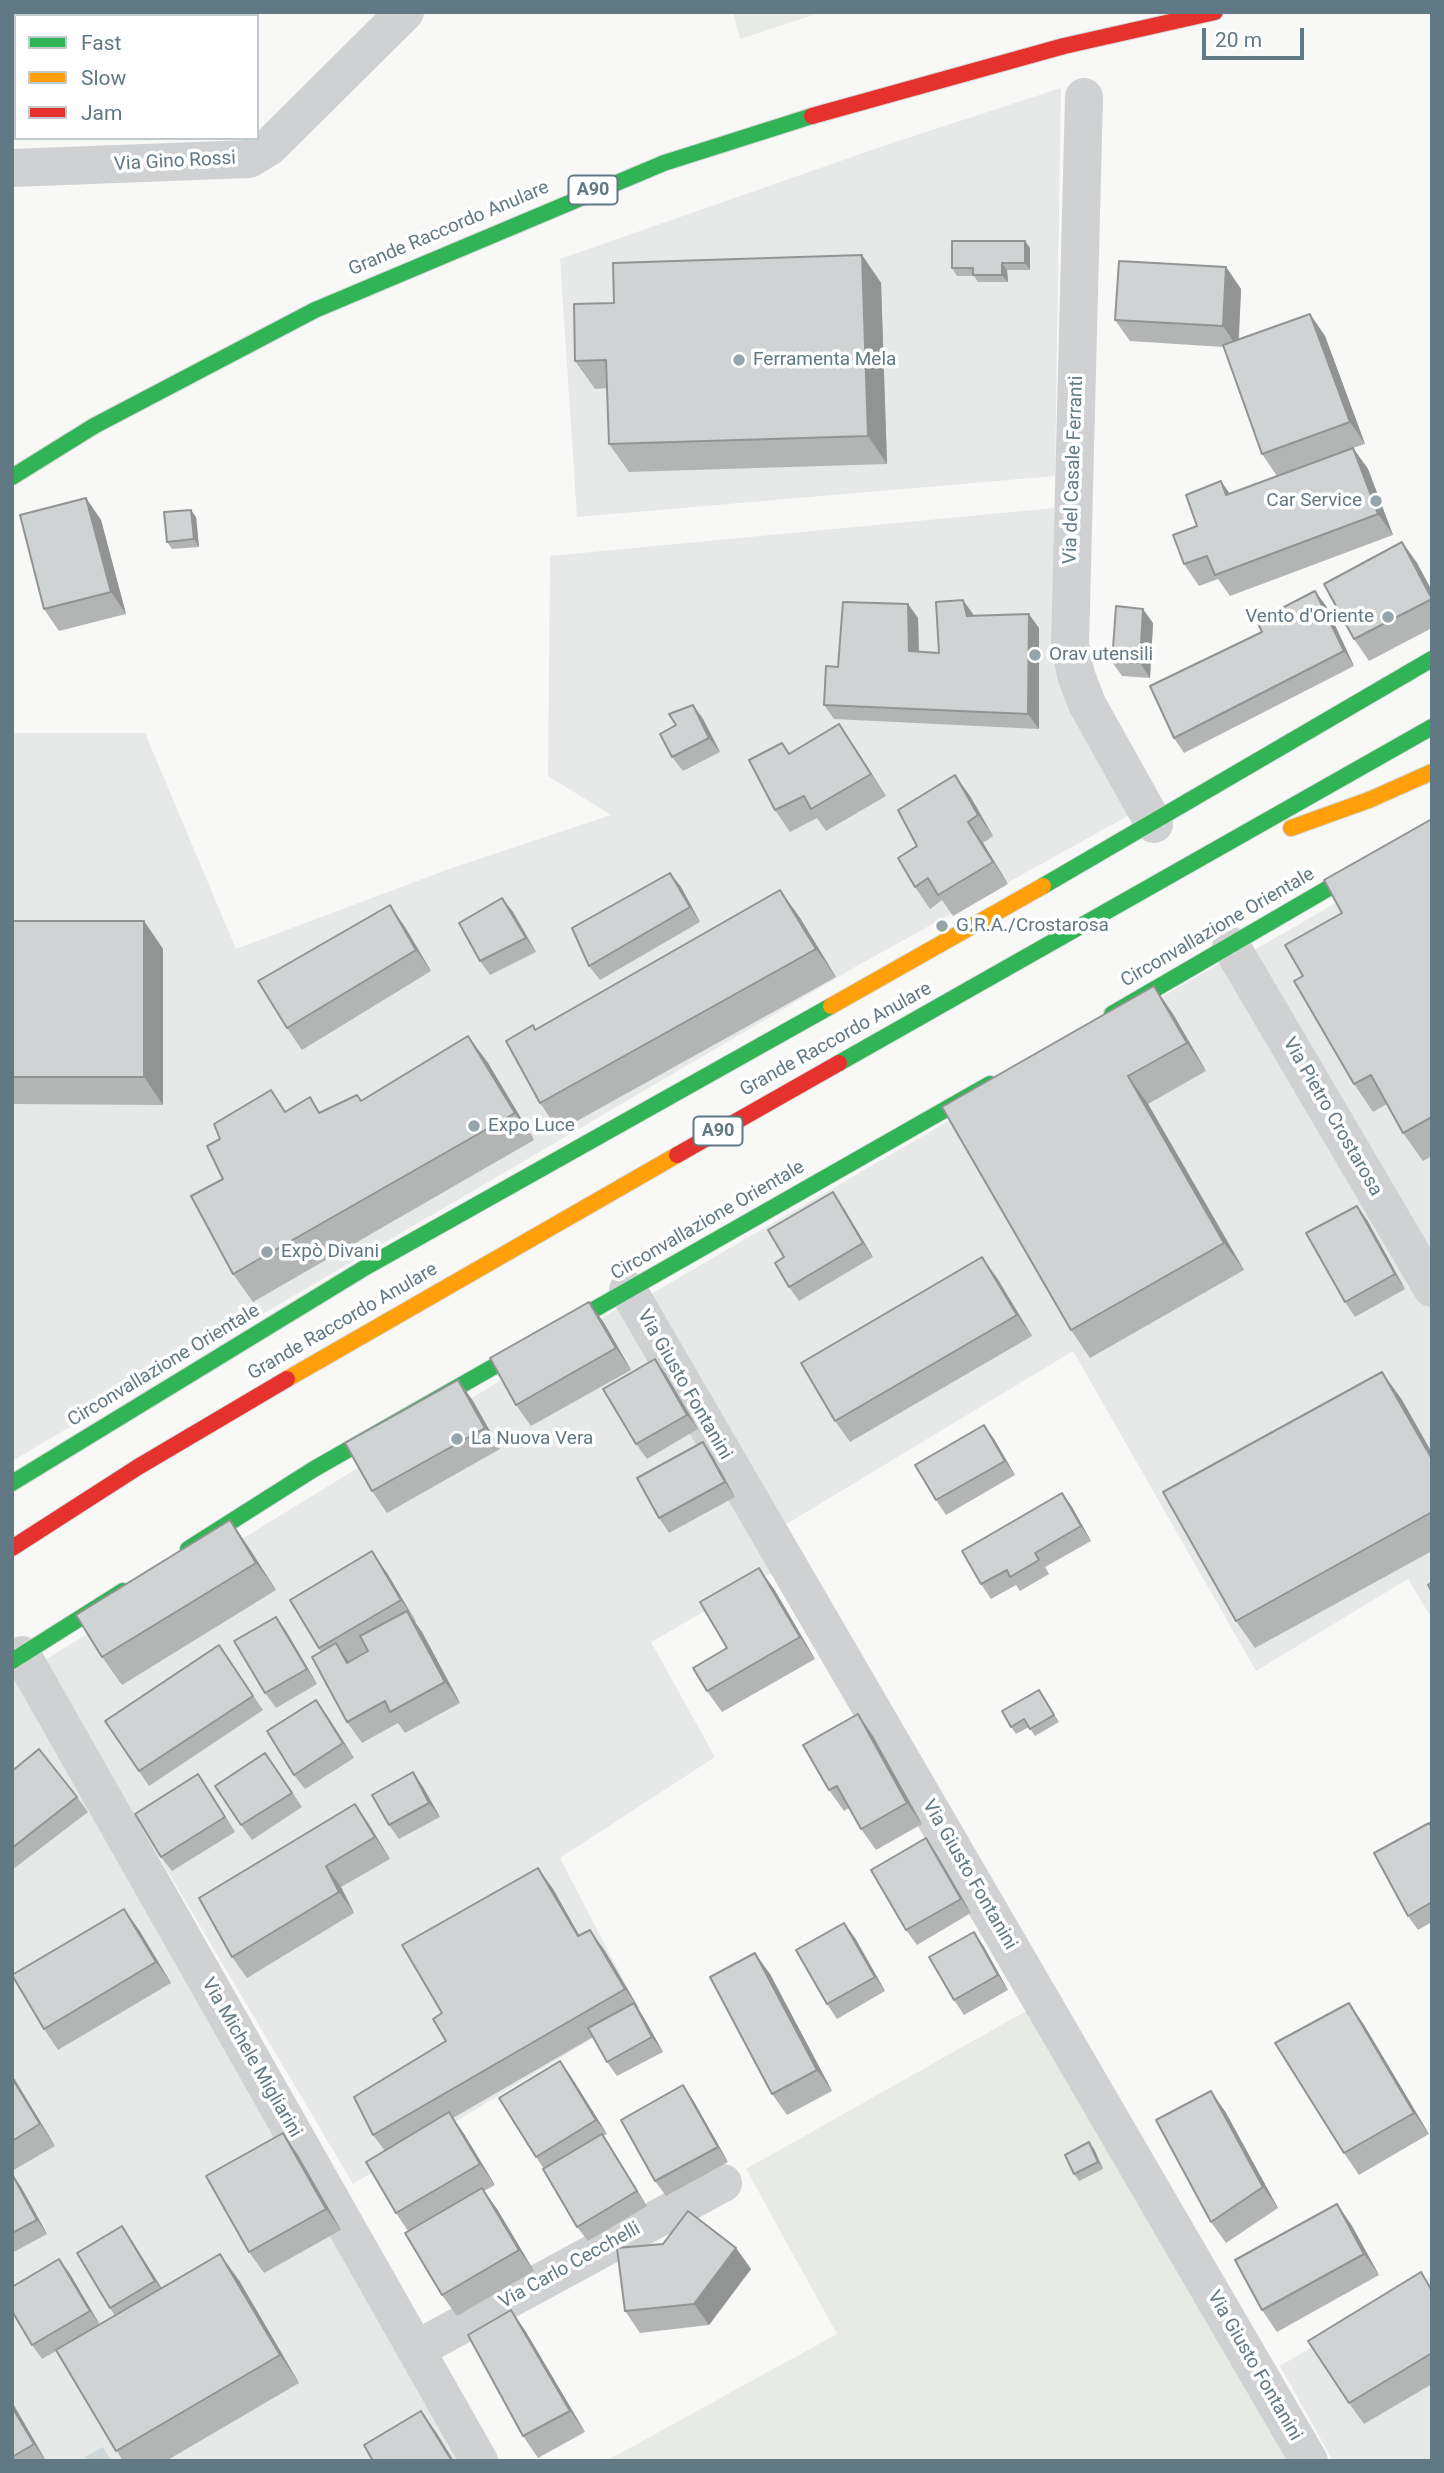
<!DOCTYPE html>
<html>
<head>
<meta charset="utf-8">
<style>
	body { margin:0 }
	#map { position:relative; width:1444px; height:2473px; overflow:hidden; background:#f8f8f7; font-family:Roboto,sans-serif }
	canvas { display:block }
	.frame { position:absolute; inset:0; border:14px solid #617984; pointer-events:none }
	.legend { position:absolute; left:14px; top:14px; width:245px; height:126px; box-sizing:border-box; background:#fff; border:2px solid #c0c9ce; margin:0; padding:9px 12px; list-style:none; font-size:21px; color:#617984 }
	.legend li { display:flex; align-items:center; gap:14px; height:35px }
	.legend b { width:35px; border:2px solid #c0c9ce }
	.scale { position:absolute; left:1202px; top:28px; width:102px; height:32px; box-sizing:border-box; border:4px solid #617984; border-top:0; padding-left:9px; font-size:21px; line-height:24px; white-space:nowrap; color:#617984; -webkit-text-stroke:5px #fff; paint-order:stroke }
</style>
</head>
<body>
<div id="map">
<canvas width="1444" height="2473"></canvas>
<div class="frame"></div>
<ul class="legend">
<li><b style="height:9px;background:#30b455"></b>Fast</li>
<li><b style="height:9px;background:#ff9f0a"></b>Slow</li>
<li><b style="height:9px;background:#e5322d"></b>Jam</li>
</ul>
<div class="scale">20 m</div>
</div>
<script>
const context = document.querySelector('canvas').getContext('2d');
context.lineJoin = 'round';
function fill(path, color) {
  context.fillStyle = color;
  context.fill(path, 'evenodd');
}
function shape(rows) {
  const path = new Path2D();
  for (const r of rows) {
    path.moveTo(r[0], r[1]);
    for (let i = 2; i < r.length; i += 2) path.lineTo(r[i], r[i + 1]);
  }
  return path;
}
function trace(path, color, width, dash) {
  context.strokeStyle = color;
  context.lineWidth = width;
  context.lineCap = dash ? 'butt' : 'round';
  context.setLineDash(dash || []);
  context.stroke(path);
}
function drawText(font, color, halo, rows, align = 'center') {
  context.font = font + ' Roboto,sans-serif';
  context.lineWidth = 7;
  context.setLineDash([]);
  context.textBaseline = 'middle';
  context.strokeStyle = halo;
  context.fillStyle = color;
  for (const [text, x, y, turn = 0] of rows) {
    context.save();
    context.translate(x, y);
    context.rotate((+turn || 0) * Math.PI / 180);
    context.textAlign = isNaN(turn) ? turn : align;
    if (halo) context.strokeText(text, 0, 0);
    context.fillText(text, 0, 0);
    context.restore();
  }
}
fill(shape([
	[1061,88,1055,476,577,517,560,259,886,145],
	[1054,508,1054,641,1135,812,857,966,12,1461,12,733,145,733,236,949,449,869,611,815,548,776,550,556],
	[1432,847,1432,1260,1251,952],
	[1227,959,1432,1311,1432,1619,1408,1579,1256,1671,1073,1351,785,1525,649,1295],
	[620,1307,778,1569,651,1642,715,1757,560,1858,639,2010,353,2184,43,1661],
	[12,1673,461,2461,12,2461],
	[1432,2276,1432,2461,1333,2461,1280,2366]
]), '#e7e9e9');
fill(shape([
	[733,12,822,12,740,39],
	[1026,2011,1288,2461,606,2461,837,2334,746,2169]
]), '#e8ebe5');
fill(shape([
	[103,2447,111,2461,87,2461,85,2457]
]), '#cdd8da');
const fast = shape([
	[12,477,94,426,315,310,664,163,812,116],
	[1043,886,1432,659],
	[1112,1014,1432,828],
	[839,1063,1432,727],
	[12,1483,366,1267,831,1006],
	[188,1549,314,1469,990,1084],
	[12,1661,123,1591]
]);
const slow = shape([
	[1291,828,1369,800,1432,772],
	[831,1006,1043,886],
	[287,1379,677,1155]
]);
const jam = shape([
	[812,116,1064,46,1215,12],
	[677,1155,839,1063],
	[12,1548,138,1467,287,1379]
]);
trace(fast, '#d5d6d6', 18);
trace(slow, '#d5d6d6', 18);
trace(jam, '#d5d6d6', 18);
trace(shape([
	[1084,97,1070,645,1076,675,1087,704,1154,824],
	[12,168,249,159,270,146,405,12],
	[1231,946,1432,1288],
	[628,1290,1309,2461],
	[22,1655,479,2461],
	[417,2349,723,2183]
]), '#d0d1d2', 38);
trace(fast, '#30b455', 16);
trace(slow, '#ff9f0a', 16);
trace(jam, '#e5322d', 16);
fill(shape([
	[12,12,140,12,142,16,16,16,16,133,12,133],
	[1025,241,1030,248,1030,270,1007,270,1008,282,978,282,974,276,957,276,952,268],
	[862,255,881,283,887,464,629,472,609,444,607,388,595,389,575,361,614,303],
	[1226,267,1241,289,1239,340,1310,314,1325,336,1365,444,1353,448,1368,469,1393,535,1230,596,1218,579,1199,586,1184,564,1197,526,1221,481,1230,494,1331,456,1277,476,1262,454,1223,347,1130,341,1115,320],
	[86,498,101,520,126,614,59,631,44,609],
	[196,517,199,547,172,549,167,542],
	[1402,542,1417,563,1432,591,1432,628,1369,661,1354,639],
	[1315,591,1326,606,1354,666,1184,753,1174,738],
	[908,604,918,618,919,651,939,653,973,614,973,616,1039,628,1039,729,834,719,824,705,838,667],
	[1153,623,1150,678,1122,676,1112,662],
	[693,705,703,719,720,752,683,771,672,757,676,725],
	[839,724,886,796,826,831,817,818,790,832,775,810,790,754],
	[970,796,993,836,983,843,1008,884,953,916,942,900,930,909,915,887,917,846],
	[1432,819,1432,1156,1423,1161,1403,1133,1387,1104,1373,1112,1354,1084,1342,913],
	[670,873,681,887,700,922,600,980,589,966],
	[780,890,800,918,836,977,559,1131,540,1103],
	[502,898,513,912,536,952,490,975,480,961],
	[12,921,144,921,163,949,163,1105,12,1104],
	[405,927,431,971,302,1050,287,1028],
	[1173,1014,1206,1071,1148,1104,1244,1270,1090,1358,1071,1330,942,1107],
	[468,1036,488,1063,534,1140,253,1302,233,1274,223,1179,220,1139,271,1090,286,1112,321,1112,361,1101],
	[843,1207,873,1257,799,1301,789,1287,784,1257],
	[1367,1220,1405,1289,1355,1317,1345,1302],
	[997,1278,1032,1336,850,1442,835,1421],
	[589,1302,604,1323,631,1370,531,1426,516,1405],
	[1382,1372,1402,1400,1432,1453,1432,1551,1255,1648,1236,1621],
	[665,1373,698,1429,647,1459,636,1444],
	[458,1380,473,1401,500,1449,387,1513,372,1491],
	[984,1425,994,1439,1015,1475,946,1515,936,1500],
	[703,1442,713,1457,735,1497,669,1533,659,1518],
	[1062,1493,1072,1507,1091,1541,1045,1567,1049,1574,1020,1591,1016,1585,991,1599,981,1584],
	[230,1520,249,1548,276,1590,122,1685,102,1657],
	[759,1568,774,1589,815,1659,722,1712,707,1691,727,1648],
	[387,1573,416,1622,415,1622,422,1632,460,1703,405,1733,398,1723,362,1743,347,1722,321,1652,290,1600],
	[368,1650,368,1651,349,1661],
	[276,1617,286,1631,317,1684,276,1708,265,1693],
	[219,1645,263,1710,149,1786,105,1721],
	[1044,1697,1059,1722,1035,1736,1029,1727,1016,1734,1011,1727],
	[326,1714,354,1758,305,1789,294,1775],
	[873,1736,922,1824,876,1850,861,1829,849,1808,844,1811,829,1790],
	[276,1768,302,1807,252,1840,241,1825],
	[12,1771,77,1797,88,1812,12,1870],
	[413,1772,423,1787,440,1817,399,1839,389,1825],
	[198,1774,235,1832,172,1871,161,1857],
	[355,1804,370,1826,390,1859,341,1887,354,1913,247,1978,232,1957],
	[1432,1827,1432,1922,1418,1930,1408,1916],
	[936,1853,971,1913,917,1945,906,1930],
	[538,1868,553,1889,579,1935,605,1951,644,2018,663,2052,617,2076,607,2062,593,2037,453,2118,464,2134,495,2185,484,2191,497,2209,534,2271,457,2316,442,2295,408,2231,396,2213,385,2151,373,2135,446,2041,442,2013],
	[844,1923,855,1938,885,1991,837,2019,827,2004],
	[139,1930,171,1983,58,2050,44,2029],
	[974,1932,984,1947,1008,1990,964,2015,954,2000],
	[770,1974,832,2091,787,2115,772,2094],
	[1349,2003,1364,2025,1429,2134,1359,2175,1344,2153],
	[12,2075,55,2146,12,2171],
	[570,2075,607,2134,603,2136,647,2206,588,2241,577,2227,544,2169,536,2157],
	[1211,2091,1226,2113,1278,2208,1226,2243,1211,2222],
	[693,2100,728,2162,666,2196,655,2181],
	[1094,2149,1103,2169,1079,2181,1074,2174],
	[298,2155,341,2230,264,2273,249,2252],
	[12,2174,21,2187,47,2234,12,2253],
	[1337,2204,1352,2226,1379,2275,1277,2332,1262,2310],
	[132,2241,161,2288,220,2254,240,2282,299,2383,166,2461,123,2461,56,2351,42,2359,32,2345,59,2259,70,2274,100,2325,115,2316,110,2308],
	[736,2248,751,2269,709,2325,640,2333,625,2311],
	[1432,2288,1432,2384,1364,2424,1349,2403],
	[511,2310,526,2332,585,2432,538,2458,523,2436],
	[12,2402,46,2461,12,2461]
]), '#b3b5b5');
fill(shape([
	[126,12,140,12,142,16,126,16],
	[1025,241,1030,248,1030,270,1025,263],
	[862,255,881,283,887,464,868,436],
	[1002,263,1007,270,1008,282,1002,275],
	[1226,267,1241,289,1238,348,1223,326],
	[1310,314,1325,336,1365,444,1350,422],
	[1353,448,1368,469,1393,535,1378,514],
	[1221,481,1236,503,1226,495],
	[86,498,101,520,126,614,111,592],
	[191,510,196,517,199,547,194,539],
	[1402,542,1417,563,1432,591,1432,598],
	[1315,591,1326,606,1354,666,1344,651],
	[963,600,973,614,978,631,967,616],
	[908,604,918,618,919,665,909,651],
	[1143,609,1153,623,1150,678,1140,663],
	[1029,614,1039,628,1039,729,1028,714],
	[693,705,703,719,720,752,709,738],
	[839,724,854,746,886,796,871,774],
	[955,775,970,796,993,836,978,815],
	[968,822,983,843,1008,884,993,862],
	[670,873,681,887,700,922,690,907],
	[780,890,800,918,836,977,816,949],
	[502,898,513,912,536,952,526,938],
	[390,905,405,927,431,971,416,950],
	[144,921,163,949,163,1105,144,1077],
	[1154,986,1173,1014,1206,1071,1187,1043],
	[468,1036,488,1063,534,1140,515,1113],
	[1128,1076,1148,1104,1244,1270,1224,1243],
	[833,1192,843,1207,873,1257,863,1243],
	[1357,1206,1367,1220,1405,1289,1395,1274],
	[982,1257,997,1278,1032,1336,1017,1315],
	[589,1302,604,1323,631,1370,616,1348],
	[655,1359,665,1373,698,1429,687,1415],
	[1382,1372,1402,1400,1432,1453,1432,1459],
	[458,1380,473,1401,500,1449,485,1428],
	[984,1425,994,1439,1015,1475,1005,1461],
	[703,1442,713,1457,735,1497,725,1482],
	[1062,1493,1072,1507,1091,1541,1081,1526],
	[230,1520,249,1548,276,1590,256,1563],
	[372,1551,387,1573,416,1622,401,1600],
	[759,1568,774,1589,815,1659,800,1637],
	[407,1611,422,1632,460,1703,445,1682],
	[276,1617,286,1631,317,1684,307,1669],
	[336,1643,351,1665,347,1663],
	[316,1700,326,1714,354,1758,343,1743],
	[858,1714,873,1736,922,1824,907,1803],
	[413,1772,423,1787,440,1817,429,1803],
	[198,1774,208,1789,235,1832,225,1817],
	[355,1804,370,1826,390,1859,375,1837],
	[926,1838,936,1853,971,1913,961,1899],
	[326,1866,341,1887,354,1913,339,1892],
	[538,1868,553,1889,592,1958,578,1936],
	[124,1909,139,1930,171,1983,156,1962],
	[844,1923,855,1938,885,1991,875,1977],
	[590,1930,605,1951,640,2010,625,1989],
	[974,1932,984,1947,1008,1990,998,1975],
	[755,1953,770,1974,832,2091,817,2070],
	[634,2003,644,2018,663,2052,652,2037],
	[1349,2003,1364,2025,1429,2134,1414,2113],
	[560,2061,570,2075,607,2134,596,2120],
	[12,2075,55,2146,40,2124,12,2078],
	[683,2085,693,2100,728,2162,718,2147],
	[1211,2091,1226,2113,1278,2208,1263,2187],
	[449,2112,464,2134,495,2185,480,2164],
	[283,2133,298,2155,341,2230,326,2209],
	[602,2134,612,2149,647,2206,637,2191],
	[1089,2142,1094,2149,1103,2169,1098,2162],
	[12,2174,21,2187,47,2234,37,2220],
	[482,2188,497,2209,534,2271,519,2250],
	[1337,2204,1352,2226,1379,2275,1364,2254],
	[122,2226,132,2241,166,2295,155,2281],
	[736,2248,751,2269,709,2325,694,2304],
	[220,2254,240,2282,299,2383,280,2355],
	[59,2259,70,2274,100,2325,90,2311],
	[511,2310,526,2332,585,2432,570,2411],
	[12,2402,46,2461,34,2444,12,2407],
	[421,2411,436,2432,454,2461,452,2461]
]), '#929494');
const building = shape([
	[12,12,126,12,126,16,16,16,16,104,12,104,12,12],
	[952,241,1025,241,1025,263,1002,263,1002,275,973,275,973,268,952,268,952,241],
	[862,255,868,436,609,444,606,360,575,361,574,304,614,303,613,263,862,255],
	[1119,261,1226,267,1223,326,1115,320,1119,261],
	[1310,314,1350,422,1262,454,1223,345,1310,314],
	[1353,448,1378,514,1215,575,1207,556,1184,564,1173,535,1197,526,1186,495,1221,481,1226,495,1353,448],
	[86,498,111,592,44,609,20,515,86,498],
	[191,510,194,539,167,542,164,512,191,510],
	[1402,542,1432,599,1354,639,1324,584,1402,542],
	[1315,591,1344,651,1174,738,1150,686,1262,632,1257,621,1315,591],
	[963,600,967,616,1029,614,1028,714,824,705,826,666,838,667,843,602,908,604,909,651,939,653,936,602,963,600],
	[1116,606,1143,609,1140,663,1112,662,1116,606],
	[693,705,709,738,672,757,660,734,676,725,669,714,693,705],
	[839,724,871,774,811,809,804,796,775,810,749,760,782,743,789,754,839,724],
	[955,775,978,815,968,822,993,862,938,895,928,878,915,887,898,858,917,846,898,810,955,775],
	[1432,819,1432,1117,1403,1133,1371,1075,1354,1084,1294,981,1303,976,1285,945,1342,913,1324,880,1432,819],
	[670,873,690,907,589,966,572,928,670,873],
	[780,890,816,949,540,1103,506,1041,533,1025,535,1030,780,890],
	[502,898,526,938,480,961,459,923,502,898],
	[390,905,416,950,287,1028,258,981,390,905],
	[12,921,144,921,144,1077,12,1077,12,921],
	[1154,986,1187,1043,1128,1076,1224,1243,1071,1330,942,1107,1154,986],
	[468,1036,515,1113,233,1274,191,1196,223,1179,207,1146,220,1139,214,1124,271,1090,285,1112,310,1097,319,1113,357,1095,361,1101,468,1036],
	[833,1192,863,1243,789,1287,775,1263,784,1257,768,1230,833,1192],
	[1357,1206,1395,1274,1345,1302,1306,1233,1357,1206],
	[982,1257,1017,1315,835,1421,801,1363,982,1257],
	[589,1302,616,1348,516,1405,490,1358,589,1302],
	[655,1359,687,1415,636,1444,603,1389,655,1359],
	[1382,1372,1432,1459,1432,1512,1236,1621,1163,1492,1382,1372],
	[458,1380,485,1428,372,1491,345,1443,458,1380],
	[984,1425,1005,1461,936,1500,915,1465,984,1425],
	[703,1442,725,1482,659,1518,637,1478,703,1442],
	[1062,1493,1081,1526,1035,1553,1039,1560,1010,1577,1007,1570,981,1584,962,1551,1062,1493],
	[230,1520,256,1563,102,1657,76,1615,230,1520],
	[372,1551,401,1600,319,1648,290,1600,372,1551],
	[759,1568,800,1637,707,1691,693,1668,727,1648,700,1602,759,1568],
	[1432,1582,1432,1592,1428,1585,1432,1582],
	[407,1611,445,1682,390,1712,385,1701,347,1722,312,1657,336,1643,347,1663,368,1651,360,1636,407,1611],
	[276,1617,307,1669,265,1693,234,1641,276,1617],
	[219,1645,253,1696,139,1771,105,1721,219,1645],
	[1039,1690,1054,1715,1030,1729,1024,1719,1011,1727,1002,1711,1039,1690],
	[316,1700,343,1743,294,1775,267,1731,316,1700],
	[858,1714,907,1803,861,1829,837,1786,829,1790,803,1745,858,1714],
	[39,1749,77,1797,12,1848,12,1771,39,1749],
	[265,1753,292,1793,241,1825,215,1786,265,1753],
	[413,1772,429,1803,389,1825,372,1795,413,1772],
	[198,1774,225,1817,161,1857,135,1814,198,1774],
	[355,1804,375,1837,326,1866,339,1892,232,1957,199,1898,355,1804],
	[1429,1823,1432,1828,1432,1902,1408,1916,1374,1853,1429,1823],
	[926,1838,961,1899,906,1930,871,1870,926,1838],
	[538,1868,578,1936,590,1930,625,1989,373,2135,354,2097,446,2041,433,2019,442,2013,402,1945,538,1868],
	[124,1909,156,1962,44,2029,12,1975,124,1909],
	[844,1923,875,1977,827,2004,796,1950,844,1923],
	[974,1932,998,1975,954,2000,929,1957,974,1932],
	[755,1953,817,2070,772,2094,710,1977,755,1953],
	[634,2003,652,2037,607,2062,588,2028,634,2003],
	[1349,2003,1414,2113,1344,2153,1275,2043,1349,2003],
	[560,2061,596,2120,536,2157,499,2098,560,2061],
	[12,2078,40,2124,12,2141,12,2078],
	[683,2085,718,2147,655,2181,621,2120,683,2085],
	[1211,2091,1263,2187,1211,2222,1156,2120,1211,2091],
	[449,2112,480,2164,396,2213,366,2162,449,2112],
	[283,2133,326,2209,249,2252,206,2176,283,2133],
	[602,2134,637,2191,577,2227,543,2169,602,2134],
	[1089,2142,1098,2162,1074,2174,1065,2155,1089,2142],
	[12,2174,37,2220,12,2233,12,2174],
	[482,2188,519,2250,442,2295,405,2233,482,2188],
	[1337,2204,1364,2254,1262,2310,1235,2260,1337,2204],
	[688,2211,736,2248,694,2304,625,2311,617,2248,663,2244,688,2211],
	[122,2226,155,2281,110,2308,77,2253,122,2226],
	[220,2254,280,2355,116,2451,56,2350,220,2254],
	[59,2259,90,2311,32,2345,12,2311,12,2287,59,2259],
	[1421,2272,1432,2291,1432,2353,1349,2403,1308,2341,1421,2272],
	[511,2310,570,2411,523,2436,468,2335,511,2310],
	[12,2407,34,2444,12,2457,12,2407],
	[421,2411,452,2461,373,2461,364,2445,421,2411]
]);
fill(building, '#d0d3d3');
trace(building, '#929494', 2);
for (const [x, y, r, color] of [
	[739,360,7,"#96a5ac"],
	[1376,501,7,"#96a5ac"],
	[1388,617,7,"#96a5ac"],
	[1035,655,7,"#96a5ac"],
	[942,926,7,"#96a5ac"],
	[474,1126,7,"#96a5ac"],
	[267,1252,7,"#96a5ac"],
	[457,1439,7,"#96a5ac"]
]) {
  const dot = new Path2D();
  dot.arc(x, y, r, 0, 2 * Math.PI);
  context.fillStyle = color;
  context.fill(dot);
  trace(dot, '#fff', 2.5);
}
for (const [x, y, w] of [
	[593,190,49],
	[718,1131,49]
]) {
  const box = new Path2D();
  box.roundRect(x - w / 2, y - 14.5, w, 29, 5);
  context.fillStyle = '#fff';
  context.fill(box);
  trace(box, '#617984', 2);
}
drawText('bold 18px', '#617984', null, [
	["A90",593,190],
	["A90",718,1131]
]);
drawText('19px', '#617984', '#fff', [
	["Via Gino Rossi",175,162,-3],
	["Grande Raccordo Anulare",449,229,-23],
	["Via del Casale Ferranti",1074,470,-88],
	["Circonvallazione Orientale",1218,928,-30],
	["Grande Raccordo Anulare",836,1040,-29],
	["Via Pietro Crostarosa",1332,1117,60],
	["Circonvallazione Orientale",708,1221,-30],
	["Grande Raccordo Anulare",343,1322,-30],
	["Circonvallazione Orientale",164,1366,-31],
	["Via Giusto Fontanini",684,1385,60],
	["Via Giusto Fontanini",969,1875,60],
	["Via Michele Migliarini",251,2058,60],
	["Via Carlo Cecchelli",570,2266,-29],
	["Via Giusto Fontanini",1254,2366,60]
]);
drawText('19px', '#617984', '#fff', [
	["Ferramenta Mela",753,360],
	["Car Service",1362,501,"right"],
	["Vento d'Oriente",1374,617,"right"],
	["Orav utensili",1049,655],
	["G.R.A./Crostarosa",956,926],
	["Expo Luce",488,1126],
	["Expò Divani",281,1252],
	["La Nuova Vera",471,1439]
], 'left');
</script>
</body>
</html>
